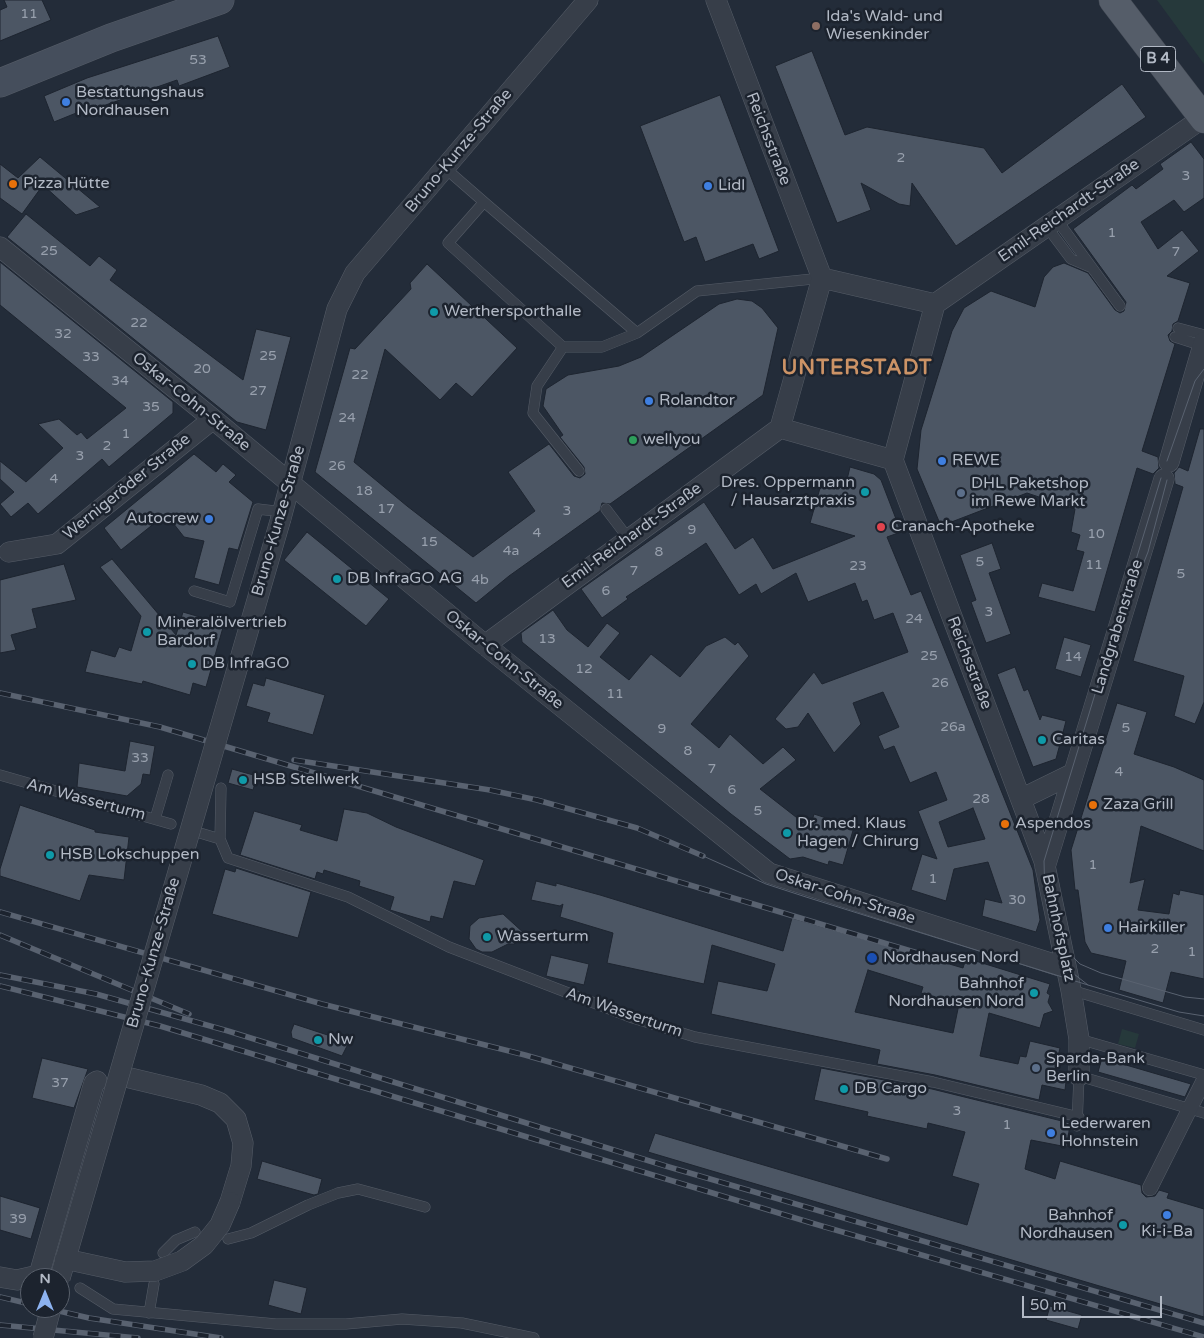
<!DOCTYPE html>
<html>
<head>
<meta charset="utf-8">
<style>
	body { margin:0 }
	#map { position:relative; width:1204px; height:1338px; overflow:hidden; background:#232c39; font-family:"Varela Round",sans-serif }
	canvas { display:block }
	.north { position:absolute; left:20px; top:1268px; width:50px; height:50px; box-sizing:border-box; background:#1c232e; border:1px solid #585f6a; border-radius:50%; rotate:0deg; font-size:14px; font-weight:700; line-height:20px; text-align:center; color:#b2b9c5 }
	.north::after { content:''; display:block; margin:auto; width:18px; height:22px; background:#8cb2f0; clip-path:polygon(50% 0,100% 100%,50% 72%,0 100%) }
	.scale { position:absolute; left:1022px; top:1296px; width:140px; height:22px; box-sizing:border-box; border:2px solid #b2b9c5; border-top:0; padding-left:6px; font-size:15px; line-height:18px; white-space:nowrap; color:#b2b9c5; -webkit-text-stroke:4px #1c232e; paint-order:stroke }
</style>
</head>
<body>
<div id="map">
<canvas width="1204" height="1338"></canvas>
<div class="north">N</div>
<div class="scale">50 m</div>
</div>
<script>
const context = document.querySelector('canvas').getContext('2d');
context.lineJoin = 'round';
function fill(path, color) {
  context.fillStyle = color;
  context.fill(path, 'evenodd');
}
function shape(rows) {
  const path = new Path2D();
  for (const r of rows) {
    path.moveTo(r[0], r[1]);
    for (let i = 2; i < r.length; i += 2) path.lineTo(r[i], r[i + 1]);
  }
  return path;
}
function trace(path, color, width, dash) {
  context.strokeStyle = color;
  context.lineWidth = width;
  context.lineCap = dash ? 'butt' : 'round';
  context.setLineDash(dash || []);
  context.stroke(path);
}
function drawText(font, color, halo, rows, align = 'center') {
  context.font = font + ' "Varela Round",sans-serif';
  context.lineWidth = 5;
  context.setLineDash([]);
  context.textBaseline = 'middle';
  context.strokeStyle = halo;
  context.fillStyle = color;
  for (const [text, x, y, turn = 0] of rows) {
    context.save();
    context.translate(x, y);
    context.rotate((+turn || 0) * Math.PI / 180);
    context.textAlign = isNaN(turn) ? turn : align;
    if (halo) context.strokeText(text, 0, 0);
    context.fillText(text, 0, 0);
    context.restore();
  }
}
fill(shape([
	[1157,0,1204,0,1204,64],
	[1122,1029,1139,1034,1135,1048,1118,1044]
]), '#26393b');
const building = shape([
	[4,0,42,0,51,20,0,41,0,10,7,7,4,0],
	[218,36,230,67,179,86,177,80,97,108,96,105,54,122,44,96,87,78,218,36],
	[812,51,845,135,867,127,984,148,1002,173,1122,84,1146,117,956,246,912,183,910,206,899,204,861,183,871,210,837,223,775,66,812,51],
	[720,95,779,251,759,259,753,244,705,262,696,237,684,242,640,126,720,95],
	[1191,142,1204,159,1204,198,1184,212,1174,200,1141,222,1158,249,1182,230,1199,251,1167,276,1190,283,1178,321,1173,324,1172,331,1168,335,1170,341,1175,344,1142,451,1158,457,1159,468,1153,474,1137,468,1095,612,1038,597,1042,583,1073,591,1084,552,1076,550,1080,535,1071,532,1075,509,1027,493,941,526,917,469,921,430,952,331,964,308,991,291,1035,307,1044,277,1053,267,1064,263,1088,273,1115,310,1120,313,1124,311,1126,302,1073,229,1132,185,1136,189,1163,169,1160,164,1191,142],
	[40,157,100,207,76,215,43,185,22,214,0,198,0,164,18,178,40,157],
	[26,214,90,266,99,256,117,270,110,280,243,380,256,329,291,337,266,430,237,422,7,237,26,214],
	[0,262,173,402,173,413,109,467,102,459,38,514,28,503,11,517,0,504,14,492,0,479,0,461,26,482,63,448,38,424,59,419,77,435,81,432,87,439,126,408,0,305,0,262],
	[427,264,517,348,472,397,456,383,440,400,385,349,354,462,407,506,473,557,535,511,508,472,549,444,574,476,580,478,585,474,584,467,560,437,563,435,543,406,546,389,568,375,619,366,641,357,719,304,737,299,752,301,762,308,778,328,763,395,610,504,602,503,600,511,509,576,476,603,315,472,350,348,355,349,411,289,410,283,427,264],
	[1200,429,1204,429,1204,702,1195,724,1174,716,1184,676,1133,661,1183,487,1175,484,1174,473,1179,467,1188,471,1200,429],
	[194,454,216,472,223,464,236,475,229,482,253,502,238,550,229,548,219,585,194,578,204,541,184,537,166,514,121,550,104,528,194,454],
	[850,467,874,474,881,480,901,532,887,537,911,595,921,591,1033,870,1040,920,1036,932,982,916,985,899,1002,903,988,862,954,869,946,901,911,890,922,854,937,859,918,811,947,800,936,772,910,783,894,746,884,750,878,736,899,727,883,692,853,703,861,724,834,753,808,713,798,727,786,729,775,719,814,672,822,684,908,652,893,613,874,620,867,600,862,602,855,583,808,602,796,573,761,594,756,584,739,595,706,543,626,597,628,599,602,618,581,589,704,502,735,549,753,537,773,569,855,536,810,523,822,481,845,488,850,467],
	[973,808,985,839,948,847,939,822,973,808],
	[307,532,389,599,366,626,284,560,307,532],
	[992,543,1001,569,989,573,1011,634,986,643,971,602,976,600,960,555,992,543],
	[112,559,176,635,183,612,224,624,206,687,193,683,190,695,143,681,142,684,85,672,91,650,115,657,119,647,131,651,141,616,100,567,112,559],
	[64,564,76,600,32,609,37,628,11,635,16,650,0,653,0,580,64,564],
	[553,610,567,630,588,647,607,623,620,633,600,657,629,680,651,654,680,677,706,646,725,637,735,645,738,642,749,656,691,724,719,748,730,734,763,764,783,747,796,760,760,789,810,828,814,814,854,827,843,865,829,861,828,865,803,857,790,859,731,814,522,642,521,633,553,610],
	[1064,637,1091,645,1081,677,1055,669,1064,637],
	[1015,667,1024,691,1028,689,1040,720,1042,715,1066,721,1056,759,1033,767,997,674,1015,667],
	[266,678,325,695,313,735,267,722,270,713,246,706,253,683,264,686,266,678],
	[1117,703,1147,712,1134,754,1174,767,1204,780,1204,851,1141,826,1130,883,1145,879,1138,910,1169,914,1173,893,1179,895,1180,890,1204,895,1204,979,1171,972,1163,1003,1119,990,1126,961,1091,953,1085,942,1078,890,1075,890,1071,850,1117,703],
	[130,741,155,746,150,775,143,774,141,784,127,796,77,787,79,763,125,771,130,741],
	[232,769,257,776,253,790,228,783,232,769],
	[20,805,95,830,95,832,129,837,124,880,89,875,80,901,0,876,0,869,20,805],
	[344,809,367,813,396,827,484,860,475,886,454,881,443,919,431,916,430,922,390,910,394,897,359,886,360,881,324,870,323,874,317,872,315,879,240,855,254,811,302,825,300,830,337,841,344,809],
	[236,868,311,892,298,938,212,914,225,869,235,872,236,868],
	[536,881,556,886,556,883,600,895,783,951,792,918,963,968,966,958,1050,984,1047,993,1050,995,1048,1002,1053,1011,1044,1014,1040,1028,989,1013,980,1056,1018,1064,1020,1056,1026,1057,1030,1041,1060,1048,1055,1070,1067,1073,1065,1090,1042,1085,1039,1100,935,1075,877,1064,880,1050,711,1014,718,981,767,991,775,964,712,945,704,984,607,963,613,933,560,917,563,904,560,906,531,900,536,881],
	[868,970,923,987,921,993,959,1004,953,1033,855,1012,868,970],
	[503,914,526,935,514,944,508,944,492,952,482,952,476,949,469,939,470,926,479,918,503,914],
	[551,955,589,964,584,985,546,976,551,955],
	[294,1024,349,1042,342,1056,292,1038,291,1032,294,1024],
	[42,1058,88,1069,74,1108,32,1098,42,1058],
	[1102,1058,1191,1084,1185,1097,1098,1072,1102,1058],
	[821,1068,932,1089,1070,1123,1067,1147,1031,1140,1025,1169,1055,1179,1060,1161,1141,1185,1142,1193,1146,1197,1155,1196,1159,1190,1169,1193,1167,1198,1204,1209,1204,1317,648,1152,655,1133,967,1225,979,1184,952,1176,965,1132,928,1123,927,1129,867,1116,868,1112,814,1100,821,1068],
	[262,1161,322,1179,318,1194,314,1195,257,1179,262,1161],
	[0,1196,40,1208,31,1239,0,1230,0,1196],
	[274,1280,307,1288,301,1314,268,1305,274,1280],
	[1050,1306,1082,1315,1078,1329,1046,1320,1050,1306]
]);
fill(building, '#4c5664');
trace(building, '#1e2530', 1);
const service = shape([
	[445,168,484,202,448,243,563,347,602,347,637,333,697,291,822,278],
	[484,202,637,333],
	[1057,220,1120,306],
	[1047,227,1071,259,1090,267],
	[1178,328,1204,335],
	[1175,337,1203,346],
	[563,347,537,386,533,413,579,471],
	[606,509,628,538],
	[194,591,230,602,258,509,283,512],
	[0,775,171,824],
	[155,819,168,775],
	[200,833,220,839,228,858,348,897,449,947,633,1018,695,1037,933,1082,1079,1117],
	[220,839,221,788],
	[1071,990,1204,1030],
	[1079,1039,1204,1075],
	[1077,1126,1079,1076,1204,1113],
	[228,1239,251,1233,308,1205,338,1193,358,1189,425,1207],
	[163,1253,176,1240,195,1232],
	[80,1288,113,1309,276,1324,346,1324,402,1319,462,1323,534,1338],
	[149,1313,154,1284]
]);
const pedestrian = shape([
	[1150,1188,1204,1080]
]);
const minor = shape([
	[716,0,822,278],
	[0,247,213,419,485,645,769,873,1066,968],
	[822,278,935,304],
	[935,304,1203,118],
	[780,428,822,278],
	[780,428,893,460],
	[893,460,1044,861,1071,990,1079,1039,1079,1076],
	[893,460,935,304],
	[1169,462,1204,342],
	[281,518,337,309,355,273,588,0],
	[9,552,57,544,213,419],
	[485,645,780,428],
	[1021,799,1072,774],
	[1045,867,1164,479],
	[130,1078,201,1095,220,1103,236,1119,243,1143,241,1166,230,1202],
	[0,1277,17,1280,39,1275,94,1083,97,1081]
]);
const secondary = shape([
	[0,83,111,38,220,0]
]);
const primary = shape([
	[1113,0,1204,119]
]);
trace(service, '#555c67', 11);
trace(pedestrian, '#555c67', 16);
trace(minor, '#555c67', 21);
trace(secondary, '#555c67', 29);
trace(primary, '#404752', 29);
trace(service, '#373e49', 10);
trace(pedestrian, '#373e49', 15);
trace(minor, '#373e49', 20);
trace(secondary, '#454e5c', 28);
trace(primary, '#555d69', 28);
trace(shape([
	[1167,461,1195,381,1204,369],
	[1134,587,1148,552,1167,480],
	[703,856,766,884,806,897,1088,985,1179,1012,1204,1016],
	[1062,946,1080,964,1101,973,1185,997,1204,999],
	[1088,985,1074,974,1064,960,1051,927,1045,898,1044,861,1161,478]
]), '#596270', 1);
const rail = shape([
	[0,693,160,727,931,957],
	[294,760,490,790,537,800,637,828,703,856],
	[0,912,322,1004,525,1055,887,1159],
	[0,935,189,1014],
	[0,975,96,994,228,1031,669,1167,1204,1323],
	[0,986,160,1026,815,1224,1204,1337],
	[0,1297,30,1304],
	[46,1308,89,1318,221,1338],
	[0,1325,138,1338]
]);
trace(rail, '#596270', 5.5);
trace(rail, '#1c232e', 4, [11]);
const minorBridge = shape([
	[65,1259,125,1272,155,1271,182,1261,204,1245,220,1225,230,1202],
	[60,1278,281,518],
	[43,1338,51,1308]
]);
trace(minorBridge, '#555c67', 21, []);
trace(minorBridge, '#373e49', 20);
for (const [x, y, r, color] of [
	[816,26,5,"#8d6e63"],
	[66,102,5,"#3f7fe0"],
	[13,184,5,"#e8710a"],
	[708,186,5,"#3f7fe0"],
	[434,312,5,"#0f9aa8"],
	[649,401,5,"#3f7fe0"],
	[633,440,5,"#2e9e5b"],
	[942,461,5,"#3f7fe0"],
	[865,492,5,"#0f9aa8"],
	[961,493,5,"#5c6f8a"],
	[209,519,5,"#3f7fe0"],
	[881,527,5,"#e0444e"],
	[337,579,5,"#0f9aa8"],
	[147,632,5,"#0f9aa8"],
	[192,664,5,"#0f9aa8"],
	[1042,740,5,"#0f9aa8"],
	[243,780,5,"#0f9aa8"],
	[1093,805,5,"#e8710a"],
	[1005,824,5,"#e8710a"],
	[787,833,5,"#0f9aa8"],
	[50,855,5,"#0f9aa8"],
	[1108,928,5,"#3f7fe0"],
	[487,937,5,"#0f9aa8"],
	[872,958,6,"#1a4fb4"],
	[1034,993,5,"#0f9aa8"],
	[318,1040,5,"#0f9aa8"],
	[1036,1068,5,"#5c6f8a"],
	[844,1089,5,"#0f9aa8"],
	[1051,1133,5,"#3f7fe0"],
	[1167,1215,5,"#3f7fe0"],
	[1123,1225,5,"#0f9aa8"]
]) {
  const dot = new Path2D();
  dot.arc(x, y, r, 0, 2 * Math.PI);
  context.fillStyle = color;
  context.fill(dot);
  trace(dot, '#1c232e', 2);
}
drawText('14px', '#98a0ad', null, [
	["11",29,14],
	["53",198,60],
	["2",901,158],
	["3",1186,176],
	["1",1112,233],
	["25",49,251],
	["7",1176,252],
	["22",139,323],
	["32",63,334],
	["25",268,356],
	["33",91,357],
	["20",202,369],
	["22",360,375],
	["34",120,381],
	["27",258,391],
	["35",151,407],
	["24",347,418],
	["1",126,434],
	["2",107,446],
	["3",80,456],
	["26",337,466],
	["4",54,479],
	["18",364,491],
	["17",386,509],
	["3",567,511],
	["9",692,530],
	["4",537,533],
	["10",1096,534],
	["15",429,542],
	["4a",511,551],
	["8",659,552],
	["5",980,562],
	["11",1094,565],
	["23",858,566],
	["7",634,571],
	["5",1181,574],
	["4b",480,580],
	["6",606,591],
	["3",989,612],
	["24",914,619],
	["13",547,639],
	["25",929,656],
	["14",1073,657],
	["12",584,669],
	["26",940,683],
	["11",615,694],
	["26a",953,727],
	["5",1126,728],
	["9",662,729],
	["8",688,751],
	["33",140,758],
	["7",712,769],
	["4",1119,772],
	["6",732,790],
	["28",981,799],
	["5",758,811],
	["1",1093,865],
	["1",933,879],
	["30",1017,900],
	["2",1155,949],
	["1",1192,952],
	["37",60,1083],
	["3",957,1111],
	["1",1007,1125],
	["39",18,1219]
]);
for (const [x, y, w] of [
	[1158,59,35]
]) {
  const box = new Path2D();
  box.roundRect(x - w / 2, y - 12.5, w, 25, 4);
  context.fillStyle = '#1c232e';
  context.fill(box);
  trace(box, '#b2b9c5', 1);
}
drawText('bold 15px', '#b2b9c5', null, [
	["B 4",1158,59]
]);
drawText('16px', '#b2b9c5', '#1c232e', [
	["Ida's Wald- und",826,17],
	["Wiesenkinder",826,35],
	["Bestattungshaus",76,93],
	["Nordhausen",76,111],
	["Pizza Hütte",23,184],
	["Lidl",718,186],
	["Werthersporthalle",444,312],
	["Rolandtor",659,401],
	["wellyou",643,440],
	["REWE",952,461],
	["Dres. Oppermann",855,483,"right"],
	["/ Hausarztpraxis",855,501,"right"],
	["DHL Paketshop",971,484],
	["im Rewe Markt",971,502],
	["Autocrew",199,519,"right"],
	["Cranach-Apotheke",891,527],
	["DB InfraGO AG",347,579],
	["Mineralölvertrieb",157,623],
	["Bardorf",157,641],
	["DB InfraGO",202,664],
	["Caritas",1052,740],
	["HSB Stellwerk",253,780],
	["Zaza Grill",1103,805],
	["Dr. med. Klaus",797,824],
	["Hagen / Chirurg",797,842],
	["Aspendos",1015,824],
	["HSB Lokschuppen",60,855],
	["Hairkiller",1118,928],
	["Wasserturm",497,937],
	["Nordhausen Nord",883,958],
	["Bahnhof",1024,984,"right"],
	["Nordhausen Nord",1024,1002,"right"],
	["Nw",328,1040],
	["Sparda-Bank",1046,1059],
	["Berlin",1046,1077],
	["DB Cargo",854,1089],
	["Lederwaren",1061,1124],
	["Hohnstein",1061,1142],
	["Bahnhof",1113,1216,"right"],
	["Nordhausen",1113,1234,"right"],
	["Ki-i-Ba",1167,1232,"center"]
], 'left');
drawText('16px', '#b2b9c5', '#1c232e', [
	["Reichsstraße",768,139,69],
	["Bruno-Kunze-Straße",459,151,-50],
	["Emil-Reichardt-Straße",1069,211,-35],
	["Oskar-Cohn-Straße",191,402,39],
	["Wernigeröder Straße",127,487,-39],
	["Bruno-Kunze-Straße",279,521,-74],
	["Emil-Reichardt-Straße",632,536,-36],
	["Landgrabenstraße",1118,627,-73],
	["Oskar-Cohn-Straße",504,660,39],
	["Reichsstraße",969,663,69],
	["Am Wasserturm",86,800,15],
	["Oskar-Cohn-Straße",845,897,18],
	["Bahnhofsplatz",1058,928,78],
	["Bruno-Kunze-Straße",154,953,-74],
	["Am Wasserturm",624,1013,19]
]);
context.letterSpacing = '1px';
drawText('bold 21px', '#cc9366', '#1c232e', [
	["UNTERSTADT",857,368]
]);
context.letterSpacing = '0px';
</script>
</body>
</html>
